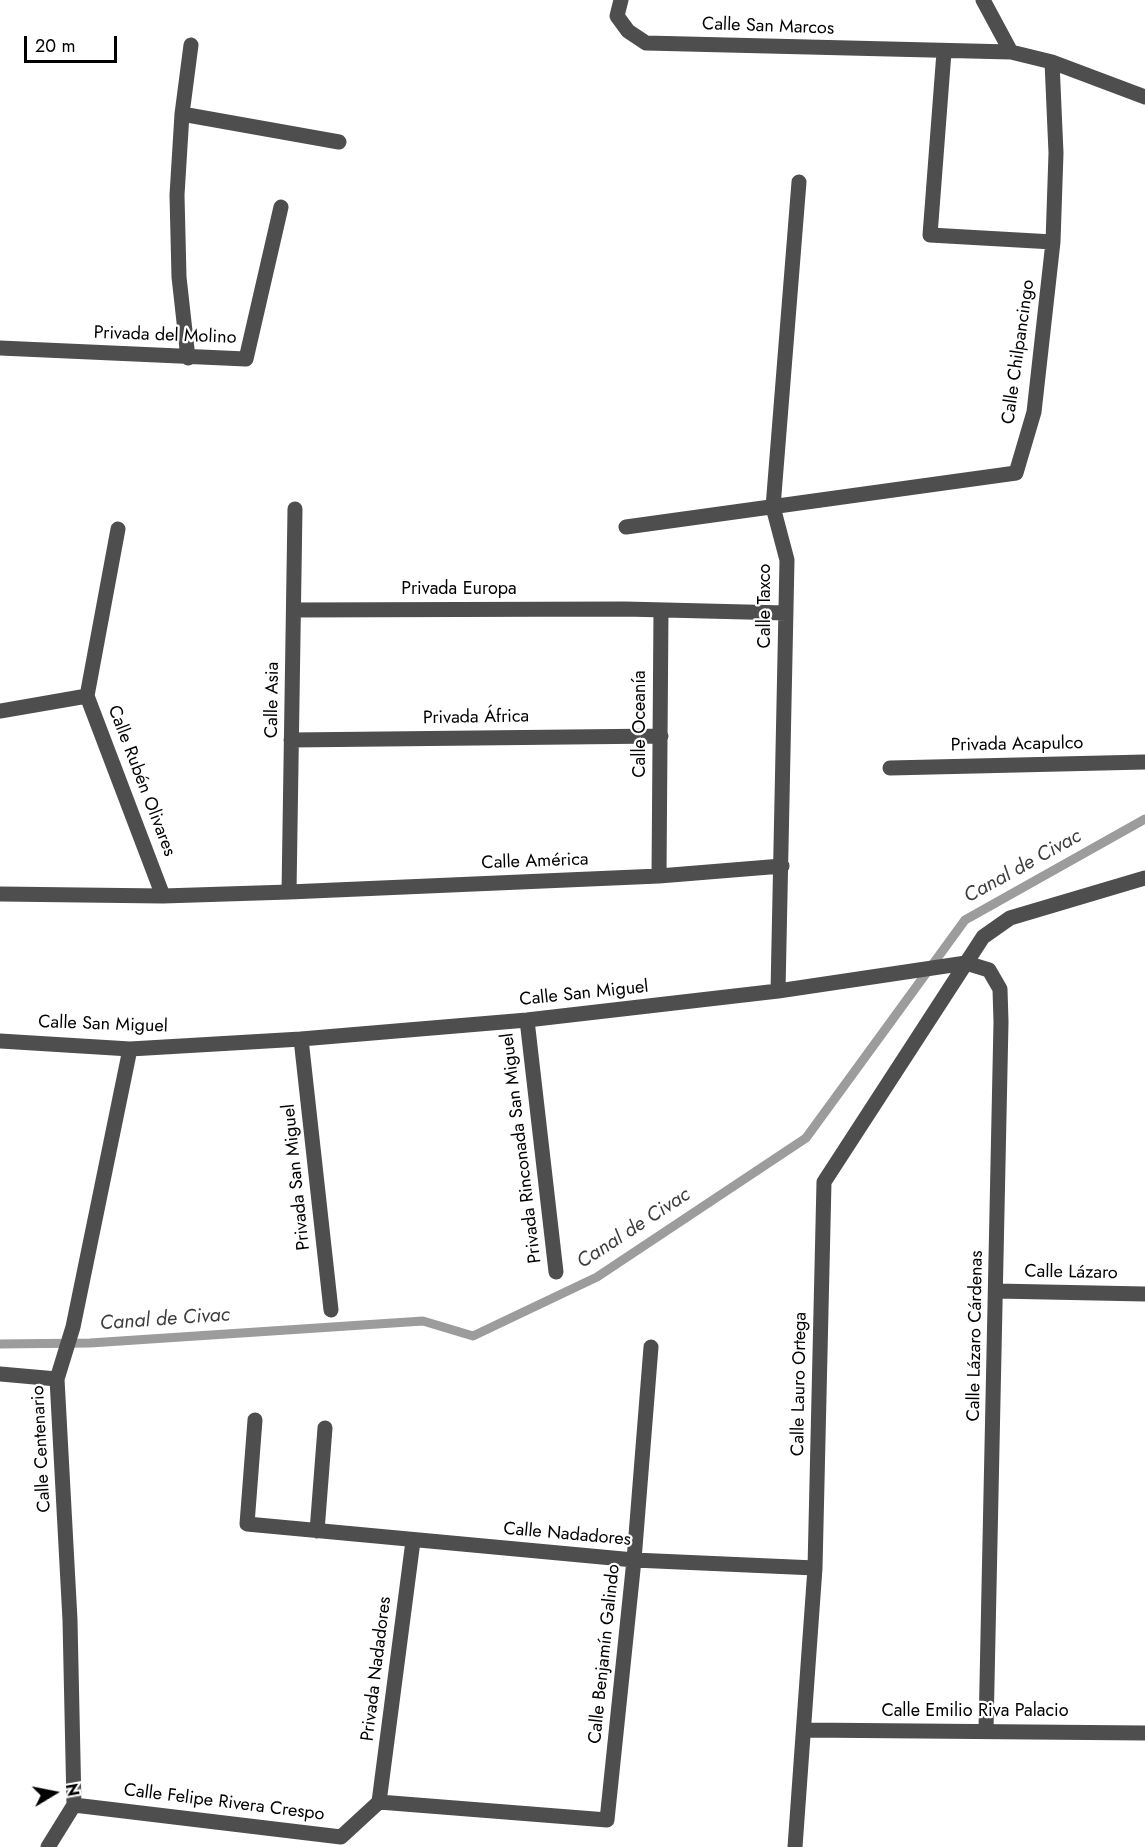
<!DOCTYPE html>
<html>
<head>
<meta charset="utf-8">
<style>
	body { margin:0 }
	#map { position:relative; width:1145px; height:1847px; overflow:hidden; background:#fff; font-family:Jost,sans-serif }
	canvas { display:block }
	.north { position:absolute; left:24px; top:1763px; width:60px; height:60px; -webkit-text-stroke:4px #fff; paint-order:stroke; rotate:80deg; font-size:16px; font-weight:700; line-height:24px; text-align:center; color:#000 }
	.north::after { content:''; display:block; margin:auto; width:21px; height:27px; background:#000; clip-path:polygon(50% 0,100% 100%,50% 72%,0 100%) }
	.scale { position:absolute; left:24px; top:36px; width:93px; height:27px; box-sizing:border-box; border:3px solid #000; border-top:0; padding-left:8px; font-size:18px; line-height:21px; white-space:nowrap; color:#000; -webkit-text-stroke:4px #fff; paint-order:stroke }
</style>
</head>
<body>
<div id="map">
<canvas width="1145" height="1847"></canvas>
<div class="north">N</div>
<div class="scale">20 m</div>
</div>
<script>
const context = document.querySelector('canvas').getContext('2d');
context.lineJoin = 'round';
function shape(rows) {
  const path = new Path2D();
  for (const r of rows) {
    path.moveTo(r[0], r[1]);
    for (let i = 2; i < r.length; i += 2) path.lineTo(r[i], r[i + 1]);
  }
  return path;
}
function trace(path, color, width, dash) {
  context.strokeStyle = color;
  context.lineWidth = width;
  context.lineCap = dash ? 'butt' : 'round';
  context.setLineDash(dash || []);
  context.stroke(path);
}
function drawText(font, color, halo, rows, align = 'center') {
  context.font = font + ' Jost,sans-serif';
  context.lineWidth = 4.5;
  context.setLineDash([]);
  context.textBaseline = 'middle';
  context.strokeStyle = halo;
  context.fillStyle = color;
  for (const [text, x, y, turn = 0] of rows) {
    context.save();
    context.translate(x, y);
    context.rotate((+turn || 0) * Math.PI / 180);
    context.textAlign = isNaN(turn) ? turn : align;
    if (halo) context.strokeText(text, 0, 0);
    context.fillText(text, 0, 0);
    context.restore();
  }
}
trace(shape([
	[0,1344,90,1343,423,1321,473,1336,597,1277,806,1138,965,920,1145,819]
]), '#9c9c9c', 9);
trace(shape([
	[621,0,617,16,628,31,646,43,1011,52,1052,62,1145,97],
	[983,0,1011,52],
	[944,52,930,235,1053,242],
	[182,114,339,142],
	[0,348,246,359,281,207],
	[188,358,179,277,177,195,182,114,191,45],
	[626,527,1016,473,1034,412,1053,242,1056,153,1052,62],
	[294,610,625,609,786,613],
	[87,696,163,896],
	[87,696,118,529],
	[0,711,87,696],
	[291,740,661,736],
	[890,768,1145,762],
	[659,876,661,610],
	[289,892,295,509],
	[0,894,163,896,289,892,659,876,782,866],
	[778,991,787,560,773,507,799,182],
	[527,1020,556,1272],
	[301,1039,331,1310],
	[0,1041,130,1049,301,1039,527,1020,778,991,966,963,989,970,1000,989,1001,1022,986,1730],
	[996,1291,1145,1294],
	[0,1374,57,1379],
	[255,1420,247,1524,634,1560,815,1568],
	[317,1531,325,1428],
	[804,1730,1145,1733],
	[379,1802,413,1541],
	[74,1805,341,1837,379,1802,607,1820,634,1560,651,1347],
	[48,1847,74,1805,70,1620,57,1379,73,1327,130,1049],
	[795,1847,815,1568,824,1182,983,937,1010,918,1145,878]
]), '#4e4e4e', 15);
drawText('18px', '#000', '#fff', [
	["Calle San Marcos",768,27,2],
	["Privada del Molino",165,336,2],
	["Calle Chilpancingo",1019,352,-82],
	["Privada Europa",459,590],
	["Calle Taxco",766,606,-90],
	["Calle Asia",273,700,-89],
	["Privada África",476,718,-1],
	["Calle Oceanía",641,724,-90],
	["Privada Acapulco",1017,745,-1],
	["Calle Rubén Olivares",141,781,69],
	["Calle América",535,862,-2],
	["Calle San Miguel",584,994,-6],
	["Calle San Miguel",103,1025,2],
	["Privada Rinconada San Miguel",522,1148,-97],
	["Privada San Miguel",297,1177,-96],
	["Calle Lázaro",1071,1273,1],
	["Calle Lázaro Cárdenas",976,1336,-89],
	["Calle Lauro Ortega",800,1384,-89],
	["Calle Centenario",42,1449,-93],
	["Calle Nadadores",567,1535,5],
	["Calle Benjamín Galindo",605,1654,-84],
	["Privada Nadadores",377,1669,-83],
	["Calle Emilio Riva Palacio",975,1712],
	["Calle Felipe Rivera Crespo",224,1803,7]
]);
drawText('italic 20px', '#3d3d3d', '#fff', [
	["Canal de Civac",1023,867,-29],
	["Canal de Civac",634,1229,-33],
	["Canal de Civac",165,1320,-4]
]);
</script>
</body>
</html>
